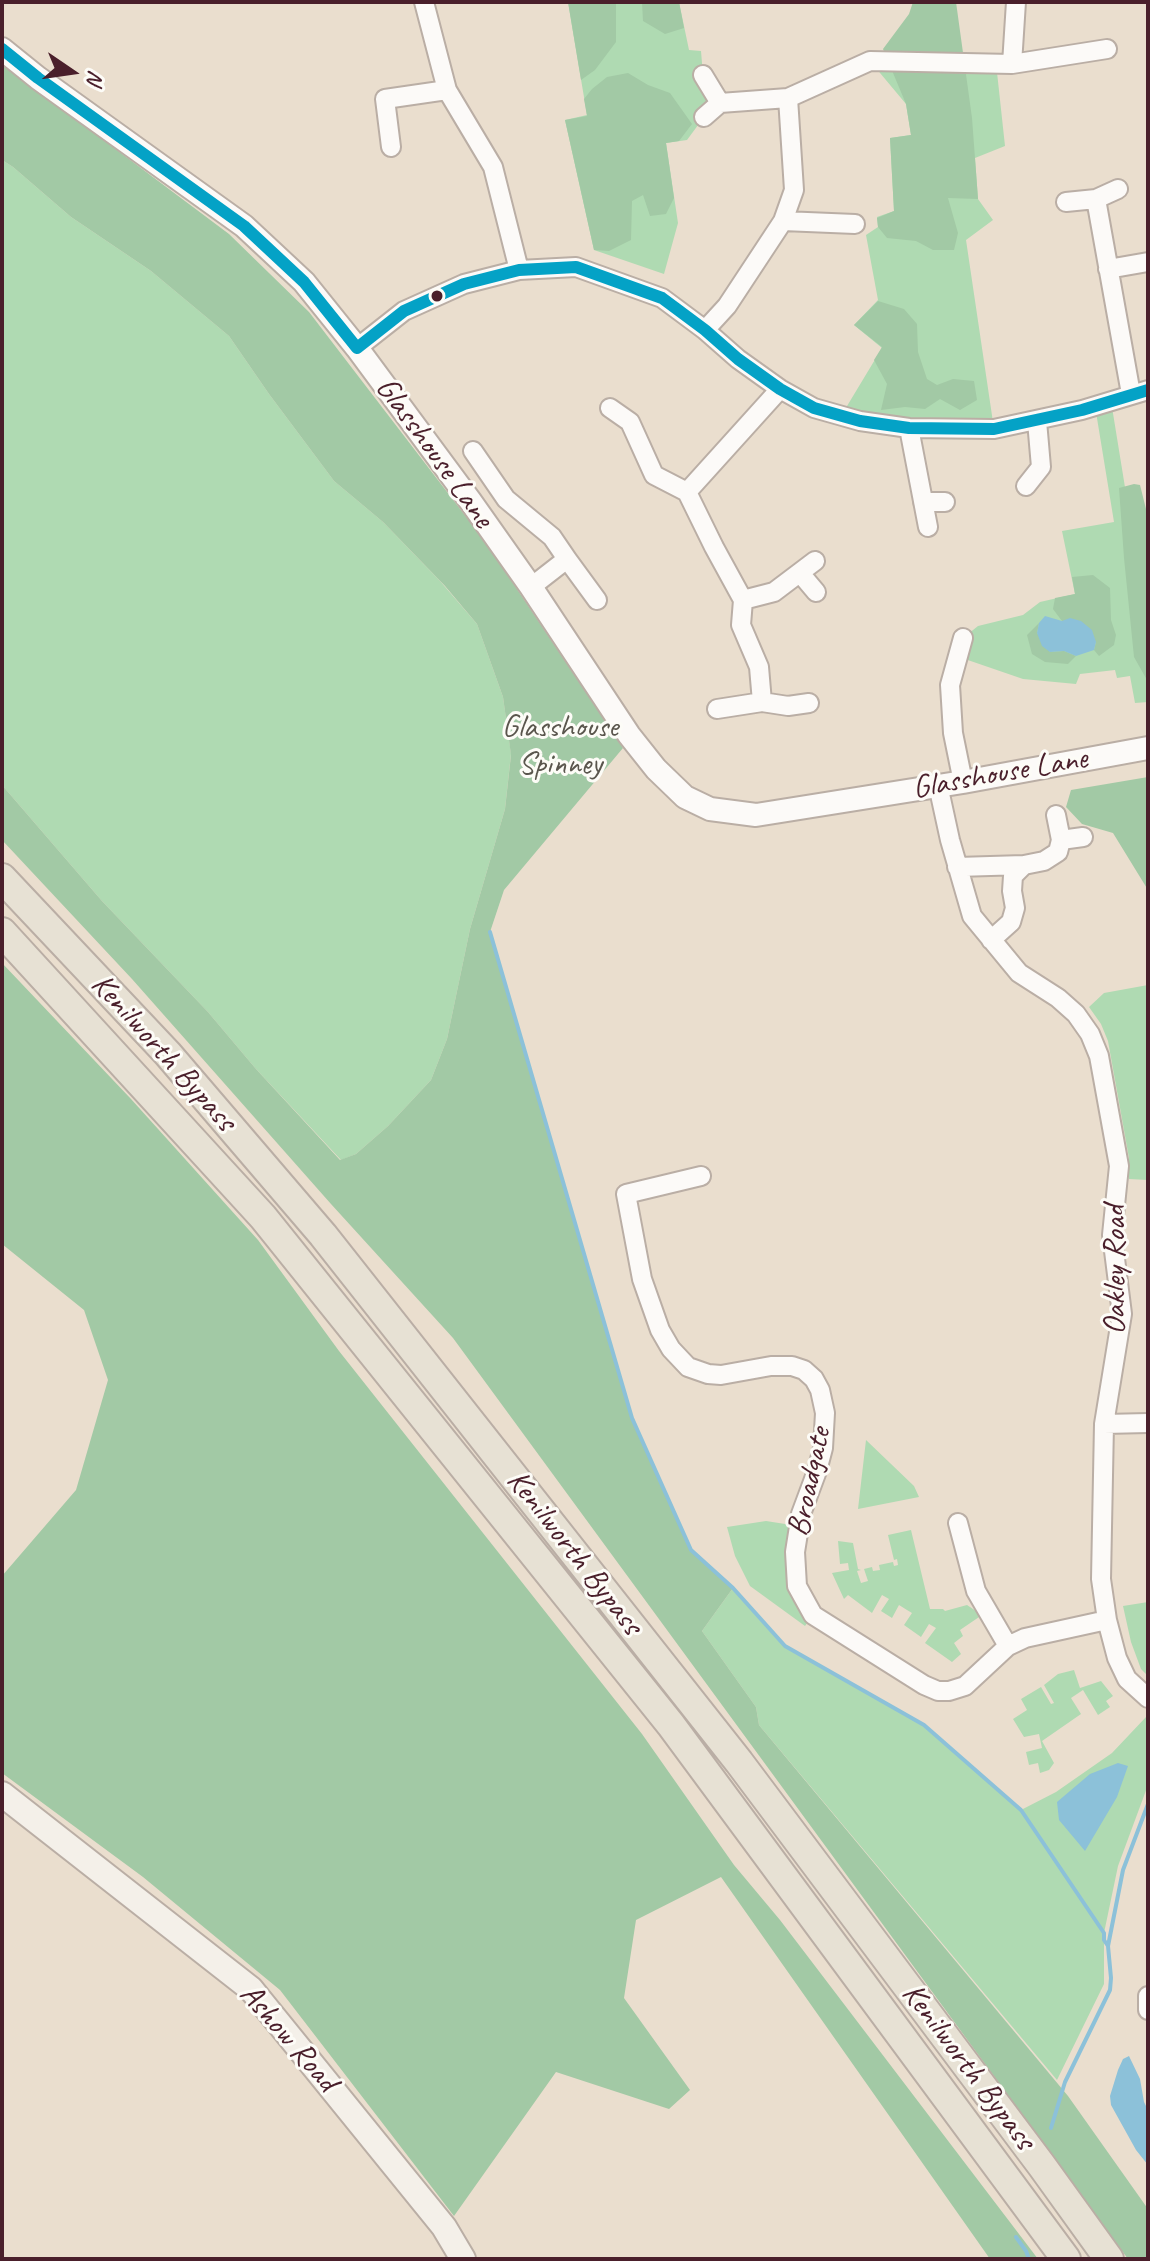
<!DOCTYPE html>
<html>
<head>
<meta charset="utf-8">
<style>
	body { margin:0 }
	#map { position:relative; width:1150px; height:2261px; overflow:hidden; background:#eadece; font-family:Caveat,sans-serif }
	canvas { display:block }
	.frame { position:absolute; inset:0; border:4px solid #4a1f2b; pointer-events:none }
	.north { position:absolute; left:32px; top:32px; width:80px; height:80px; -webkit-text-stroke:6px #fdfcf7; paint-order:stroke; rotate:103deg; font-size:22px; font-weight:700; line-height:32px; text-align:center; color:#4a1f2b }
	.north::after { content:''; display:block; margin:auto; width:28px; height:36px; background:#4a1f2b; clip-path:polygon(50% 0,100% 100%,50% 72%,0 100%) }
</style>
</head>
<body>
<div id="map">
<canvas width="1150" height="2261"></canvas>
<div class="frame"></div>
<div class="north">N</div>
</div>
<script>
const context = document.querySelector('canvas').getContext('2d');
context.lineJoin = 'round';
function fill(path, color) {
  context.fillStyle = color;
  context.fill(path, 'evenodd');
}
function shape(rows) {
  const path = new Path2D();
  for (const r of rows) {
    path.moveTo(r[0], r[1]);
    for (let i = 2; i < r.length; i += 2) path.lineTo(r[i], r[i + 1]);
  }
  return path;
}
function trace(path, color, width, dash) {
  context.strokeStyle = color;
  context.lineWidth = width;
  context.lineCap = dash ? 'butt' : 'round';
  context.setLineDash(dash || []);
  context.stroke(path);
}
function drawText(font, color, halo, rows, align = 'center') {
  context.font = font + ' Caveat,sans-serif';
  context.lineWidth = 6;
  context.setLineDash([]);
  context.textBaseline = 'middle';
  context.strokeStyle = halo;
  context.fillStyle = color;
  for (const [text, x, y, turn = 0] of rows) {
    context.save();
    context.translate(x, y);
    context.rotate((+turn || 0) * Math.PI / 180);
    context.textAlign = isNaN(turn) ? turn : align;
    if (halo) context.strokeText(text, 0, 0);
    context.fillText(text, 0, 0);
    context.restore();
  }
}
fill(shape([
	[568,2,679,2,689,50,701,51,703,75,720,103,704,117,687,140,666,143,678,223,664,274,594,250,565,120,587,115],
	[870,61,996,63,1005,146,975,158,978,199,993,220,966,240,994,429,841,416,882,348,854,325,878,300,866,235,878,227,877,217,894,211,890,138,911,135,906,104],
	[2,160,13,167,71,217,151,271,229,336,269,394,334,481,383,522,440,581,477,624,503,697,511,754,505,809,470,929,447,1039,431,1080,388,1126,356,1154,341,1160,256,1069,208,1012,102,901,2,785],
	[1111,401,1148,629,1148,702,1135,703,1130,676,1117,678,1115,670,1080,674,1076,684,1023,679,959,657,963,638,978,626,1023,615,1040,602,1075,594,1062,531,1114,522,1095,406],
	[1148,985,1148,1180,1129,1179,1129,1158,1108,1041,1101,1024,1089,1007,1104,993],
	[866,1440,914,1486,919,1497,858,1509],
	[766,1521,798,1526,795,1552,813,1615,805,1626,750,1586,735,1556,727,1527],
	[911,1530,930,1609,943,1609,945,1611,967,1605,982,1615,960,1630,963,1636,954,1643,961,1654,952,1662,925,1643,936,1628,929,1624,921,1637,904,1625,912,1613,907,1610,899,1605,892,1618,881,1611,889,1599,882,1595,872,1613,848,1595,844,1599,832,1573,849,1570,848,1563,840,1564,838,1541,853,1543,858,1569,861,1570,857,1571,861,1583,868,1581,864,1569,872,1567,873,1571,880,1570,879,1565,893,1562,894,1566,898,1565,897,1559,894,1560,888,1535],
	[733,1588,785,1646,924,1725,1021,1810,1056,1792,1112,1753,1146,1717,1148,1718,1148,1785,1118,1866,1104,1933,1104,1984,1057,2080,759,1725,756,1707,702,1631],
	[1148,1602,1148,1676,1141,1669,1131,1642,1123,1606],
	[1074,1670,1080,1688,1101,1681,1113,1696,1106,1701,1110,1707,1098,1715,1083,1690,1071,1698,1081,1714,1042,1741,1054,1763,1049,1770,1040,1773,1038,1763,1029,1765,1026,1752,1042,1748,1039,1734,1024,1737,1013,1719,1027,1710,1021,1699,1041,1687,1051,1704,1054,1703,1044,1685,1058,1674]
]), '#afdab2');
fill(shape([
	[568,2,616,2,616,42,595,70,581,80],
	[642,2,679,2,684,28,665,34,643,21],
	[913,2,956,2,972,118,978,199,948,198,958,233,954,250,933,250,916,241,887,238,878,227,877,218,894,211,890,138,911,135,906,104,883,49,909,14],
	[2,64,229,234,309,312,487,544,623,748,504,890,490,932,632,1418,691,1550,733,1588,702,1631,756,1707,759,1725,1068,2096,1148,2209,1148,2259,1128,2259,453,1338,331,1204,132,979,2,840,2,785,102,901,208,1012,256,1069,340,1160,356,1154,388,1126,431,1080,447,1039,470,929,505,809,511,755,503,697,477,624,445,586,383,522,334,481,269,394,229,336,151,271,71,217,13,167,2,160],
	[628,73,648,85,670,93,692,124,679,141,666,143,674,198,666,214,650,216,643,195,632,201,631,240,609,251,594,250,565,120,587,116,584,99,592,89,607,77],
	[878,301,904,309,917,324,918,352,927,379,937,385,953,379,974,381,977,400,960,410,940,399,925,409,905,407,881,410,887,384,874,360,882,347,854,325],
	[1134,484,1140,485,1148,517,1147,680,1134,657,1124,558,1119,488],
	[1093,575,1110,588,1111,620,1116,635,1114,645,1099,656,1094,650,1096,642,1062,621,1053,609,1055,598,1075,594,1072,577],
	[1039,623,1037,633,1050,652,1064,651,1076,656,1068,664,1045,662,1032,654,1027,635],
	[1148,777,1148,890,1113,833,1082,824,1066,807,1071,790],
	[2,963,131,1099,258,1240,339,1351,642,1734,734,1865,780,1920,1038,2259,990,2259,721,1877,636,1920,624,1998,690,2090,669,2109,556,2072,454,2216,280,1990,143,1877,2,1773,2,1576,76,1490,108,1380,84,1310,2,1244]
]), '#a2c9a5');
fill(shape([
	[1045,616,1062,621,1070,618,1081,621,1092,630,1096,642,1094,650,1076,656,1064,651,1050,652,1042,646,1037,633,1039,623],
	[1118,1763,1128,1766,1117,1797,1085,1851,1059,1820,1057,1802,1090,1774],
	[1129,2056,1140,2079,1144,2102,1148,2110,1148,2165,1136,2150,1111,2105,1110,2096,1118,2070,1123,2059]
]), '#8cc1d9');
trace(shape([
	[490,932,632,1418,691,1550,733,1588,785,1646,924,1725,1021,1810,1104,1933,1104,1940,1108,1946],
	[1051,2128,1065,2082,1110,1990,1111,1978,1108,1946,1123,1870,1148,1804],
	[1016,2237,1026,2251,1029,2259]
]), '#8cc1d9', 4);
const minor = shape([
	[424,2,447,90,493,167,519,270],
	[1012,64,1016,2],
	[703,75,720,103],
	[704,117,720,103,788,98],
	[391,147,385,99,447,90],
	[1096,199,1118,189],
	[1066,202,1096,199,1131,394],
	[783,221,855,224],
	[1108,269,1148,262],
	[705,330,727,306,783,221,794,190,788,98,870,61,1012,64,1107,49],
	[357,348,404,311,464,284,519,270,576,267,662,298,705,330,738,359,780,389,814,408,860,421,909,428,994,429,1082,410,1148,390],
	[610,408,630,422,654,475,687,492],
	[909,428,928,527],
	[473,451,506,499,552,537,567,559,531,587],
	[1026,486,1041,467,1037,421],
	[923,502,945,502],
	[567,559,597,600],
	[800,573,816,592],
	[743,600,774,592,815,561],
	[762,702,788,706,809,703],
	[717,709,762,702,759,667,741,625,743,600,714,547,687,492,780,389],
	[963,782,953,733,950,685,963,638],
	[938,785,950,840,972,916,1019,973,1058,998,1076,1014,1090,1034,1099,1056,1119,1166,1112,1235,1122,1314,1104,1424,1101,1579,1107,1620,1117,1658,1127,1679,1148,1698],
	[1056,815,1061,840],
	[957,867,1024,865],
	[991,940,1011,922,1015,908,1012,891,1013,876,1024,865,1044,861,1058,852,1061,840,1083,837],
	[701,1176,626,1194,642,1279,660,1330,671,1349,688,1367,708,1374,721,1375,771,1366,792,1366,804,1370,814,1379,820,1390,825,1413,823,1448,817,1471,801,1514,795,1552,797,1586,813,1615,924,1685,938,1691,949,1691,965,1686,1008,1646,1025,1638,1107,1620],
	[1104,1424,1148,1423],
	[958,1523,976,1591,1008,1646],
	[1148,1996,1148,2010]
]);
const tertiary = shape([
	[2,49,38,78,244,226,304,282,357,348,471,502,531,587,629,735,656,769,685,797,710,809,756,815,963,782,1148,748]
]);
const secondary = shape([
	[2,1794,251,1989,444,2227,463,2259]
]);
const trunk = shape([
	[2,878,168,1054,323,1235,739,1762,1042,2166,1109,2259],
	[2,932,263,1217,671,1725,1066,2259]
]);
trace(minor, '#baaea5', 22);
trace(tertiary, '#baaea5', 26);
trace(secondary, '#baaea5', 28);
trace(trunk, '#baaea5', 32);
trace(minor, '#fcfaf8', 18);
trace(tertiary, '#fcfaf8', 22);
trace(secondary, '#f4f0e9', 24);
trace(trunk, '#e7e1d4', 28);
trace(shape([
	[2,49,38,78,244,226,304,282,357,348,404,311,464,284,519,270,576,267,662,298,705,330,738,359,780,389,814,408,860,421,909,428,994,429,1082,410,1148,390]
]), '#04a2c6', 12);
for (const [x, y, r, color] of [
	[437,296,7,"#4a1f2b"]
]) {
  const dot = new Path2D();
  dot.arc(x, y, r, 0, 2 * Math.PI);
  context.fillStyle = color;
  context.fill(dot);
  trace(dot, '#fdfcf7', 3);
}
drawText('32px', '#4a1f2b', '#fdfcf7', [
	["Glasshouse Lane",434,453,54],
	["Glasshouse Lane",1000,774,-10],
	["Kenilworth Bypass",163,1053,48],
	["Oakley Road",1116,1270,-90],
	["Broadgate",810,1482,-78],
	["Kenilworth Bypass",574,1553,52],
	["Ashow Road",288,2038,49],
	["Kenilworth Bypass",968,2067,53]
]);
drawText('32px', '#5a564d', '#fdfcf7', [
	["Glasshouse",560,728],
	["Spinney",560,765]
]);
</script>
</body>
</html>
